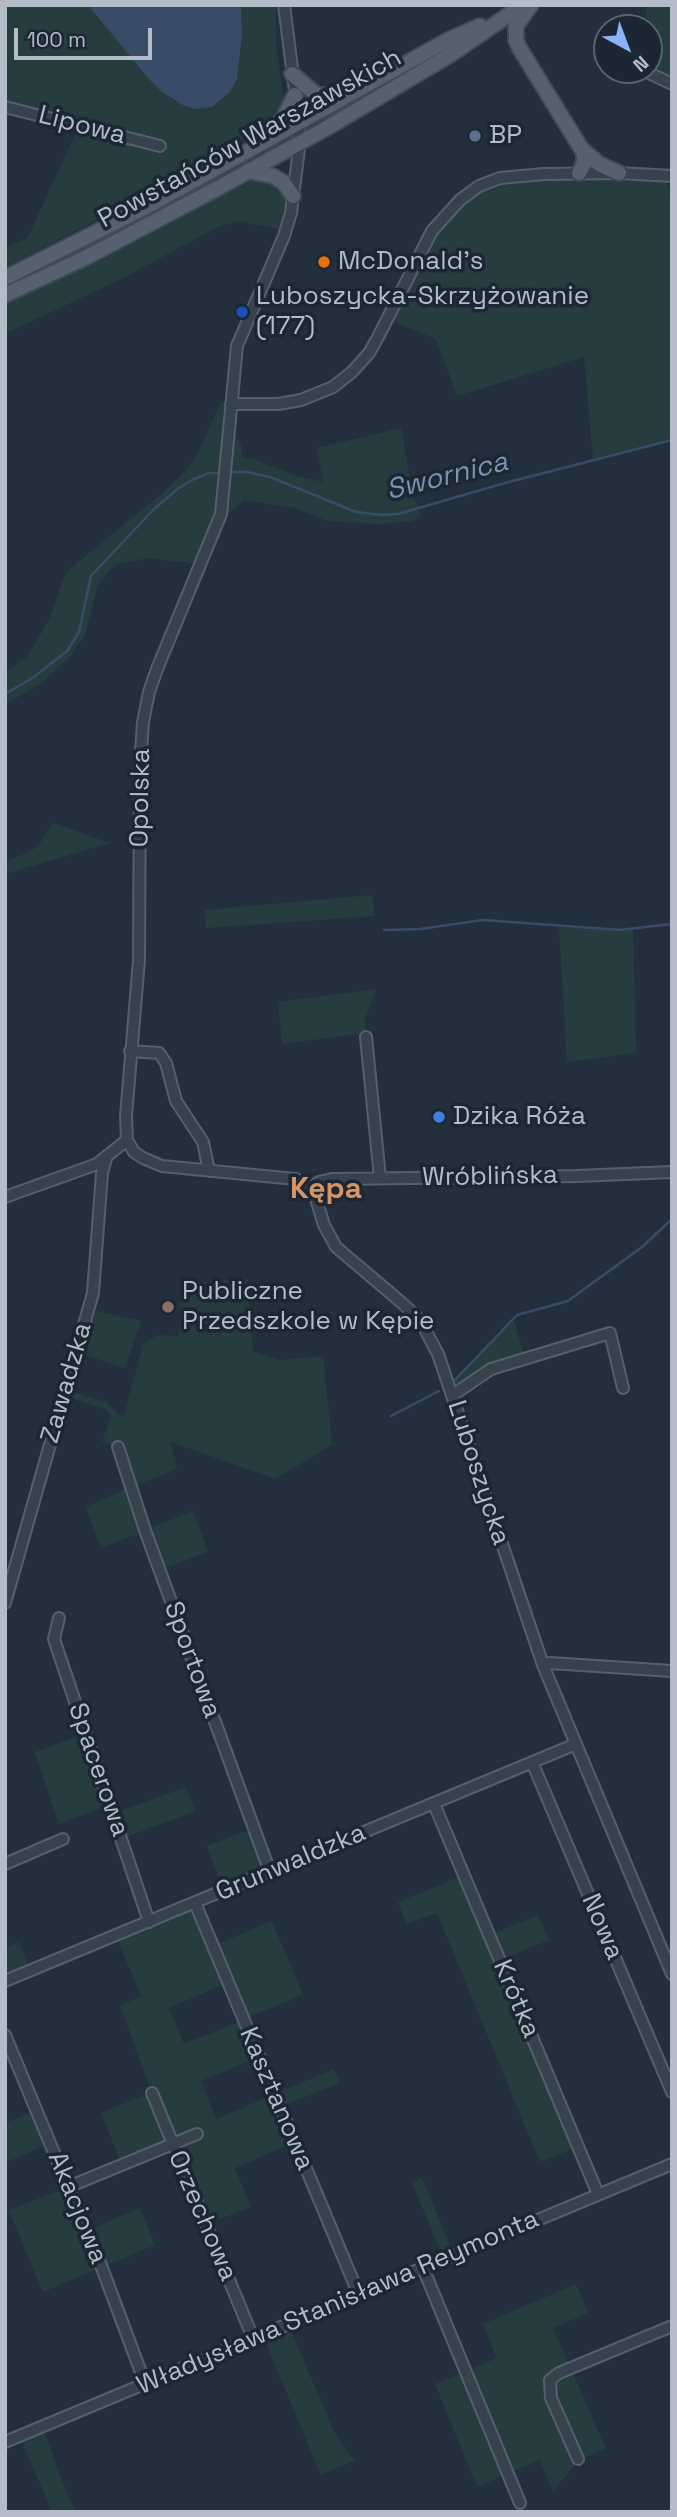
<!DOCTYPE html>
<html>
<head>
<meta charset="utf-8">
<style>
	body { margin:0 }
	#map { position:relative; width:677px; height:2517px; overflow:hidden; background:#242f3e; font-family:"Space Grotesk",sans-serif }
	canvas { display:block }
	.frame { position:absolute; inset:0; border:7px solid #b4bcc9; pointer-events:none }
	.north { position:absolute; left:593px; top:14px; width:70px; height:70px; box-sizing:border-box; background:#1d2633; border:2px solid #59626f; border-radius:50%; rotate:139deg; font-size:19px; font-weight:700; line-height:28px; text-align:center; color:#b4bcc9 }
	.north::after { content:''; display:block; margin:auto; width:24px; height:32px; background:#8ab4f8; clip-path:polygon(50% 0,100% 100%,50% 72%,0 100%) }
	.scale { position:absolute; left:14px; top:28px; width:138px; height:32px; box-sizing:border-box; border:4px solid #b4bcc9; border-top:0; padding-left:9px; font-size:21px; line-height:24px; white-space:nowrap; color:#b4bcc9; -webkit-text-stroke:5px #1d2633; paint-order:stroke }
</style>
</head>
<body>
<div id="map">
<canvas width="677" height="2517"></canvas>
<div class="frame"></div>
<div class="north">N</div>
<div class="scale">100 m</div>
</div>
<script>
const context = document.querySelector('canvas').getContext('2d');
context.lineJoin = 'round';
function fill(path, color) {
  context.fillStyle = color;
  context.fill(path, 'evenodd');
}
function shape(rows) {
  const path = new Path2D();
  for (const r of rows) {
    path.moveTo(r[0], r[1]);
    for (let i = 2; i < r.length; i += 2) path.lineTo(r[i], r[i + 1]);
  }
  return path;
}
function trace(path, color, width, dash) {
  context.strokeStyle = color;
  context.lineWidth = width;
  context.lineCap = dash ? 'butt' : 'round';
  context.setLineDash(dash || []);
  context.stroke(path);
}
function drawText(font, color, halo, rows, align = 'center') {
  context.font = font + ' "Space Grotesk",sans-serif';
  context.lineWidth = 7;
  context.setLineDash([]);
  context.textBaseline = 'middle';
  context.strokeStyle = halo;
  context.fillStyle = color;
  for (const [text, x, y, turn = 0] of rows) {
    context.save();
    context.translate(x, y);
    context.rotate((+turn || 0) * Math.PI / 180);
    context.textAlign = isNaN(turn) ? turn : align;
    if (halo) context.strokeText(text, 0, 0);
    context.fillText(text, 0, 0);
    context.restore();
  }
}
fill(shape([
	[5,5,88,5,149,78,173,100,194,109,212,107,219,102,242,35,241,5,276,5,276,43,284,100,281,114,274,124,153,191,5,268,5,248,28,237,79,126,5,107],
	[648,5,672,5,672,84,649,70,649,28,643,28],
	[665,176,672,202,672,440,593,459,584,357,457,396,436,339,387,319,450,209,500,178],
	[261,179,276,184,287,198,287,212,281,230,239,221,220,226,125,277,5,334,5,302,91,265,249,182],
	[221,402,231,404,229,429,241,444,242,457,253,459,293,475,323,482,317,448,401,428,413,494,421,515,412,521,379,524,327,521,296,508,244,500,220,521,201,564,147,558,115,565,98,584,85,635,69,658,41,683,5,705,5,673,27,657,49,620,66,572,160,495,186,471,197,455],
	[53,823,110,843,5,874,5,862,31,851,39,845],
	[372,895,375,916,206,928,205,910],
	[559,927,633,928,636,1053,567,1062],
	[376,989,365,1019,366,1033,282,1044,278,1002],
	[247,1278,253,1351,278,1360,323,1356,332,1445,275,1479,171,1442,177,1469,131,1487,146,1530,193,1511,208,1552,159,1570,145,1531,101,1548,86,1507,130,1487,118,1447,102,1442,111,1416,106,1410,63,1395,65,1389,108,1403,116,1413,124,1416,143,1344,158,1335,179,1336,181,1284],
	[96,1311,141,1321,125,1368,83,1354],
	[514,1321,525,1358,491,1369,453,1395,448,1384],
	[86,1734,109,1805,59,1824,35,1752],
	[186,1787,195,1811,121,1839,113,1814],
	[254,1828,270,1872,224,1891,207,1846],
	[464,1875,492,1934,538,1915,549,1940,500,1960,578,2147,540,2162,437,1913,406,1924,398,1902],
	[195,1903,213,1946,272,1921,303,1995,246,2018,224,1984,169,2008,184,2044,239,2022,259,2057,201,2081,216,2119,334,2069,340,2083,280,2107,295,2142,235,2168,251,2207,205,2225,172,2146,122,2165,101,2113,152,2092,120,2006,141,1996,116,1936],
	[19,1942,30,1971,5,1981,5,1947],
	[36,2110,50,2143,5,2163,5,2123],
	[422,2178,454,2255,444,2259,412,2183],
	[68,2187,86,2231,140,2208,155,2245,43,2292,9,2211,5,2212,5,2203,9,2210],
	[576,2284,588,2313,553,2328,606,2449,580,2459,553,2491,540,2460,477,2487,435,2384,497,2358,483,2324],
	[288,2324,334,2431,348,2453,356,2460,321,2475,265,2341],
	[44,2431,60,2475,75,2512,52,2512,21,2439]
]), '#263c3f');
fill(shape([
	[88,5,241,5,242,35,237,79,230,92,212,107,194,109,183,105,162,92,148,78]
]), '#394c67');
trace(shape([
	[228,472,247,472,270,477,356,512,382,515,398,514,505,483,672,440],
	[5,694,34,677,67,651,79,632,91,576,154,509,179,488,192,480,209,473,221,473],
	[384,930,420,929,483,920,620,930,672,924],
	[455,1380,517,1315,568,1301,642,1247,672,1219],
	[391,1416,439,1391]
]), '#394c67', 2.5);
const minor = shape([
	[284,5,299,123,299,149,291,213,284,236,237,346,221,514,157,669,149,692,143,722,140,766,139,960,126,1116,127,1140,134,1152,143,1158,162,1166,295,1179,305,1183,314,1192,324,1225,336,1247,402,1303,420,1320,438,1354,543,1665,672,1974],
	[602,48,607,51],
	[643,70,672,84],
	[5,107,160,146],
	[231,404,278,404,301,400,333,387,352,372,369,353,377,339,432,231,460,200,479,186,500,178,544,174,619,173,672,176],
	[366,1037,380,1178],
	[130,1051,159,1053,166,1063,176,1101,203,1142,209,1171],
	[310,1187,319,1182,332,1179,577,1176,672,1172],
	[5,1197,97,1164,127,1140],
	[453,1395,491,1369,610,1333,623,1388],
	[118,1447,146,1533,270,1872],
	[5,1603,93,1293,102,1173,106,1159],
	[59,1618,54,1639,149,1922],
	[543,1665,550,1663,672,1671],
	[532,1762,672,2092],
	[434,1804,598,2194],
	[5,1864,63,1839],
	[195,1903,359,2295],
	[5,1981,576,1744],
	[5,2035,102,2268,145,2383],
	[152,2093,253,2338],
	[68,2187,197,2134],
	[423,2268,520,2503],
	[5,2442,672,2164],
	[578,2459,551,2398,550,2380,559,2373,672,2326]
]);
const major = shape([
	[531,5,516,26,516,40,520,49,584,153,584,163,579,173],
	[292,74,317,95,349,95],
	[270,136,285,115,295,95],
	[582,149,599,164,619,173],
	[248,171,273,176,283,182,293,196],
	[5,278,150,205,448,40,480,26],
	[5,295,85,258,222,186,325,129,450,55,523,5]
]);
trace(minor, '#565f6c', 14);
trace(major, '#414a57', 18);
trace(minor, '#38414e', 10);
trace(major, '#56606e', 14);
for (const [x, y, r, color] of [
	[475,136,7,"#5c6f8a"],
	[324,262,7,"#e8710a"],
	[242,312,7,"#1a4fb4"],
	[439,1117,7,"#3f7fe0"],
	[168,1307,7,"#8d6e63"]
]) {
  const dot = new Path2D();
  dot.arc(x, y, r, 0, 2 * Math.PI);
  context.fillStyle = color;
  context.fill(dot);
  trace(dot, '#1d2633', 2.5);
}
drawText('26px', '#b4bcc9', '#1d2633', [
	["Lipowa",82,126,14],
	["Powstańców Warszawskich",250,139,-29],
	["Opolska",141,798,-89],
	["Wróblińska",490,1177,-1],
	["Zawadzka",67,1383,-74],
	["Luboszycka",478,1473,72],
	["Sportowa",192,1660,70],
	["Spacerowa",98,1770,71],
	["Grunwaldzka",291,1863,-23],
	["Nowa",602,1927,67],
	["Krótka",516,1999,67],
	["Kasztanowa",276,2099,67],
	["Akacjowa",77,2208,68],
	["Orzechowa",202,2216,67],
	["Władysława Stanisława Reymonta",338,2303,-23]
]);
drawText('26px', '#b4bcc9', '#1d2633', [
	["BP",489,136],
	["McDonald's",338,262],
	["Luboszycka-Skrzyżowanie",256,297],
	["(177)",256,327],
	["Dzika Róża",453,1117],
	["Publiczne",182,1292],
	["Przedszkole w Kępie",182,1322]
], 'left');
drawText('italic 28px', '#7c92b1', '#1d2633', [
	["Swornica",447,477,-14]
]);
drawText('bold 30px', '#d59563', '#1d2633', [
	["Kępa",326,1190]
]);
</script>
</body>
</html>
